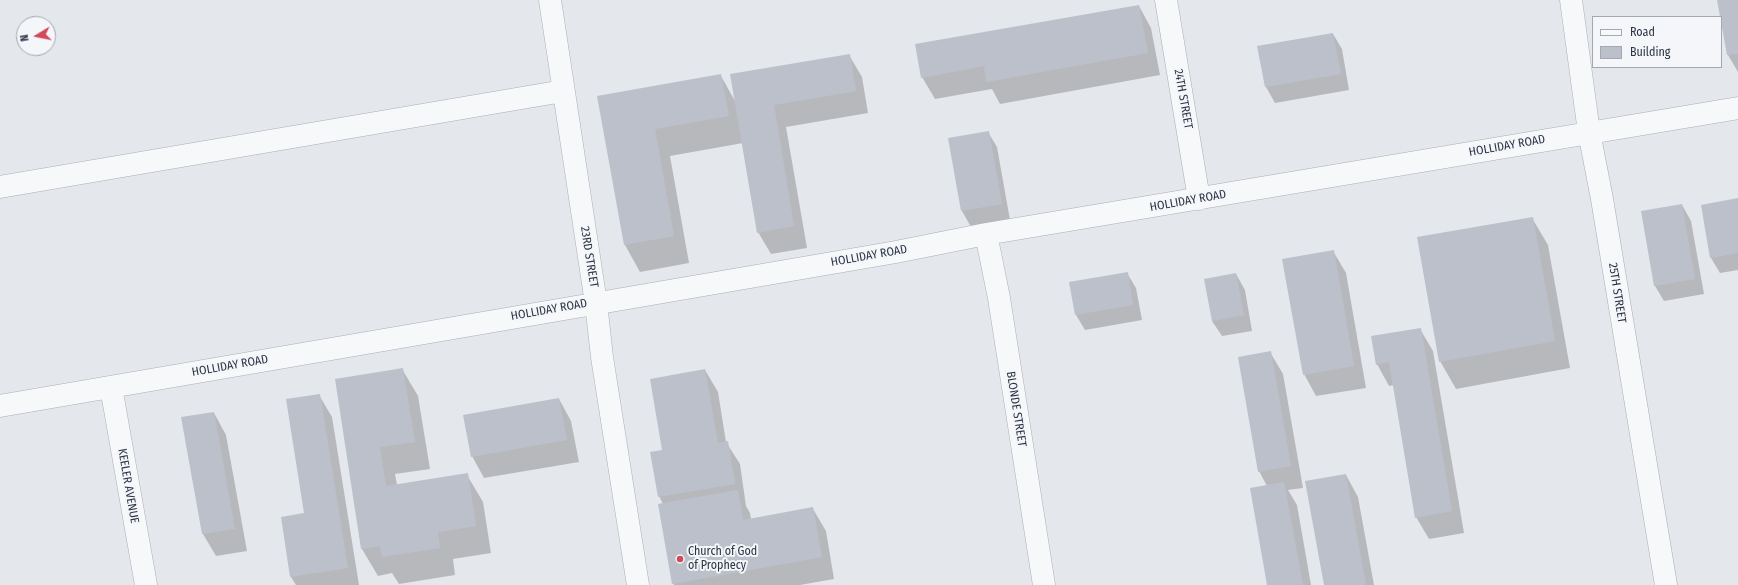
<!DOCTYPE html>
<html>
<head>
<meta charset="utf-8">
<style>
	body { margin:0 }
	#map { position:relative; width:1738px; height:585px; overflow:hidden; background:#e4e7ec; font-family:"Fira Sans Condensed",sans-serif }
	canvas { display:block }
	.legend { position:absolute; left:1592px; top:16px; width:130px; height:52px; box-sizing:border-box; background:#f4f6f9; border:1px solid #a4a8b1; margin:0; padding:5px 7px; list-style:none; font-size:12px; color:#2b3445 }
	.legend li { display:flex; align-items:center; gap:8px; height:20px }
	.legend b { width:20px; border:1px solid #a4a8b1 }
	.north { position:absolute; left:16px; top:16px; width:40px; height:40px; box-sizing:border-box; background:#f4f6f9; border:1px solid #a4a8b1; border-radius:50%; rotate:260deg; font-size:11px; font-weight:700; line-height:16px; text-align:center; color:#2b3445 }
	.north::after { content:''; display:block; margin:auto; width:14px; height:18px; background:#d1495b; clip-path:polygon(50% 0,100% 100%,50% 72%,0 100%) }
</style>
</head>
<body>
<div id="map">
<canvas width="1738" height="585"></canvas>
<ul class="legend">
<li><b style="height:5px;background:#f7f8fa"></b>Road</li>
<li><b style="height:11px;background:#bbc0ca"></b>Building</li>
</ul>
<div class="north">N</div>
</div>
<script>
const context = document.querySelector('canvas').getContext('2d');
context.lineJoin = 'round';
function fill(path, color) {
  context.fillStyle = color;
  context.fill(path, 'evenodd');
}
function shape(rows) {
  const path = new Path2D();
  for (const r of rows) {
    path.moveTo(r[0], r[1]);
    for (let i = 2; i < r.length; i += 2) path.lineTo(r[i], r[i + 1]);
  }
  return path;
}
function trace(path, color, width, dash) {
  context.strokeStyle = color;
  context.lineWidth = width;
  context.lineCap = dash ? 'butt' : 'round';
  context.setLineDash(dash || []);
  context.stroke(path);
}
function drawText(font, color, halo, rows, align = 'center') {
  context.font = font + ' "Fira Sans Condensed",sans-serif';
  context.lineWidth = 4;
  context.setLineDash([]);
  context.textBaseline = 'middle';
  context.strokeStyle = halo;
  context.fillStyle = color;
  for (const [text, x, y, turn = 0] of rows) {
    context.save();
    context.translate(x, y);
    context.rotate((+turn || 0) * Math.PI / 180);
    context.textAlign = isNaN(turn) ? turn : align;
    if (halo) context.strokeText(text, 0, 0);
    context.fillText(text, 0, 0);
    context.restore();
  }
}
fill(shape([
	[1718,0,1738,0,1738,72,1728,55],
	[1139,6,1151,28,1160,75,1000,104,992,89,935,99,922,77],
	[1333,34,1342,49,1349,90,1275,103,1266,87,1258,47],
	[849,55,862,77,868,113,786,127,807,248,771,254,758,232,743,143,670,156,689,263,640,272,625,245,598,97,721,76,735,101],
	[988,132,997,147,1010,220,971,227,962,211,949,139],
	[1738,199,1738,270,1720,273,1711,258],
	[1682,205,1691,221,1704,294,1664,301,1655,286],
	[1532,218,1548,245,1570,368,1456,389,1440,361],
	[1333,251,1346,273,1366,388,1316,396,1304,374],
	[1127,273,1136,288,1142,320,1085,330,1076,315],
	[1236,274,1245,290,1252,331,1222,336,1212,321],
	[1420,329,1433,351,1464,533,1429,539,1416,517,1394,385,1389,386,1377,364],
	[1270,352,1283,374,1303,488,1288,490,1297,505,1311,585,1268,585,1267,486,1259,471],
	[402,369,418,396,430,469,395,474,397,485,467,475,483,502,491,553,453,559,455,575,399,584,392,573,378,576,362,549,336,380],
	[705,370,718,392,726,442,740,464,746,506,750,513,751,519,813,509,826,531,834,579,800,585,674,585,663,504,659,496,663,451],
	[319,395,332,417,359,585,296,585,291,577,306,514],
	[559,399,571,421,579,462,484,478,472,456],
	[214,413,226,435,247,551,216,556,203,534,182,418],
	[1346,475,1358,497,1374,585,1325,585]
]), '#0003');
fill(shape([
	[1717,0,1738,0,1738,54,1727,55],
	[1139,5,1148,53,986,82,984,66,921,78,915,44],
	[1333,33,1341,74,1265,87,1257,46],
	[850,54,856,91,774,105,794,226,757,233,730,74],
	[721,74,729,116,655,129,674,236,624,245,597,96],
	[989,131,1002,204,961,211,948,138],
	[1738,198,1738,253,1710,258,1701,205],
	[1682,204,1695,279,1654,286,1641,211],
	[1533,217,1555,341,1439,362,1417,237],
	[1334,250,1354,366,1303,375,1282,259],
	[1128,272,1133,305,1075,315,1069,282],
	[1236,273,1244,315,1212,321,1204,279],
	[1421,328,1452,511,1415,518,1389,362,1376,365,1371,336],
	[1271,351,1291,466,1258,472,1238,357],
	[403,368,415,442,380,447,386,486,468,473,476,526,438,532,440,548,382,557,380,546,361,549,335,379],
	[705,369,718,443,728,441,735,484,658,497,650,452,662,450,650,379],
	[320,394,348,568,290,577,281,517,304,513,286,399],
	[559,398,567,440,471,457,463,415],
	[214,412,235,529,202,534,181,417],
	[1346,474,1366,585,1324,585,1305,481],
	[1284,482,1303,585,1267,585,1250,488],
	[738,490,743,520,813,507,822,557,672,584,658,504]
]), '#bbc0ca');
const minor = shape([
	[550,0,596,303,602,357,638,585],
	[1166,0,1199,199],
	[1571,0,1589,132,1602,199,1666,585],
	[0,187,563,91],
	[986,234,999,298,1044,585],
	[111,387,146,585],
	[0,406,896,252,986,234,1738,108]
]);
trace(minor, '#a9aeb7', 23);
trace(minor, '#f7f8fa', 22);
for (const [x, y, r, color] of [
	[680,559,4,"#d1495b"]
]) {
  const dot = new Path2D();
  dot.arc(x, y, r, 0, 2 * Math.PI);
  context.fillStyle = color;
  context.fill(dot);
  trace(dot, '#f4f6f9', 1.5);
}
drawText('12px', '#2b3445', '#f4f6f9', [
	["24TH STREET",1183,99,80],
	["HOLLIDAY ROAD",1507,146,-10],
	["HOLLIDAY ROAD",1188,201,-10],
	["HOLLIDAY ROAD",869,256,-10],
	["23RD STREET",589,257,81],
	["25TH STREET",1617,293,81],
	["HOLLIDAY ROAD",549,310,-10],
	["HOLLIDAY ROAD",230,366,-10],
	["BLONDE STREET",1016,409,81],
	["KEELER AVENUE",128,486,80]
]);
drawText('12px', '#2b3445', '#f4f6f9', [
	["Church of God",688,552],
	["of Prophecy",688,566]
], 'left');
</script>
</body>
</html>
